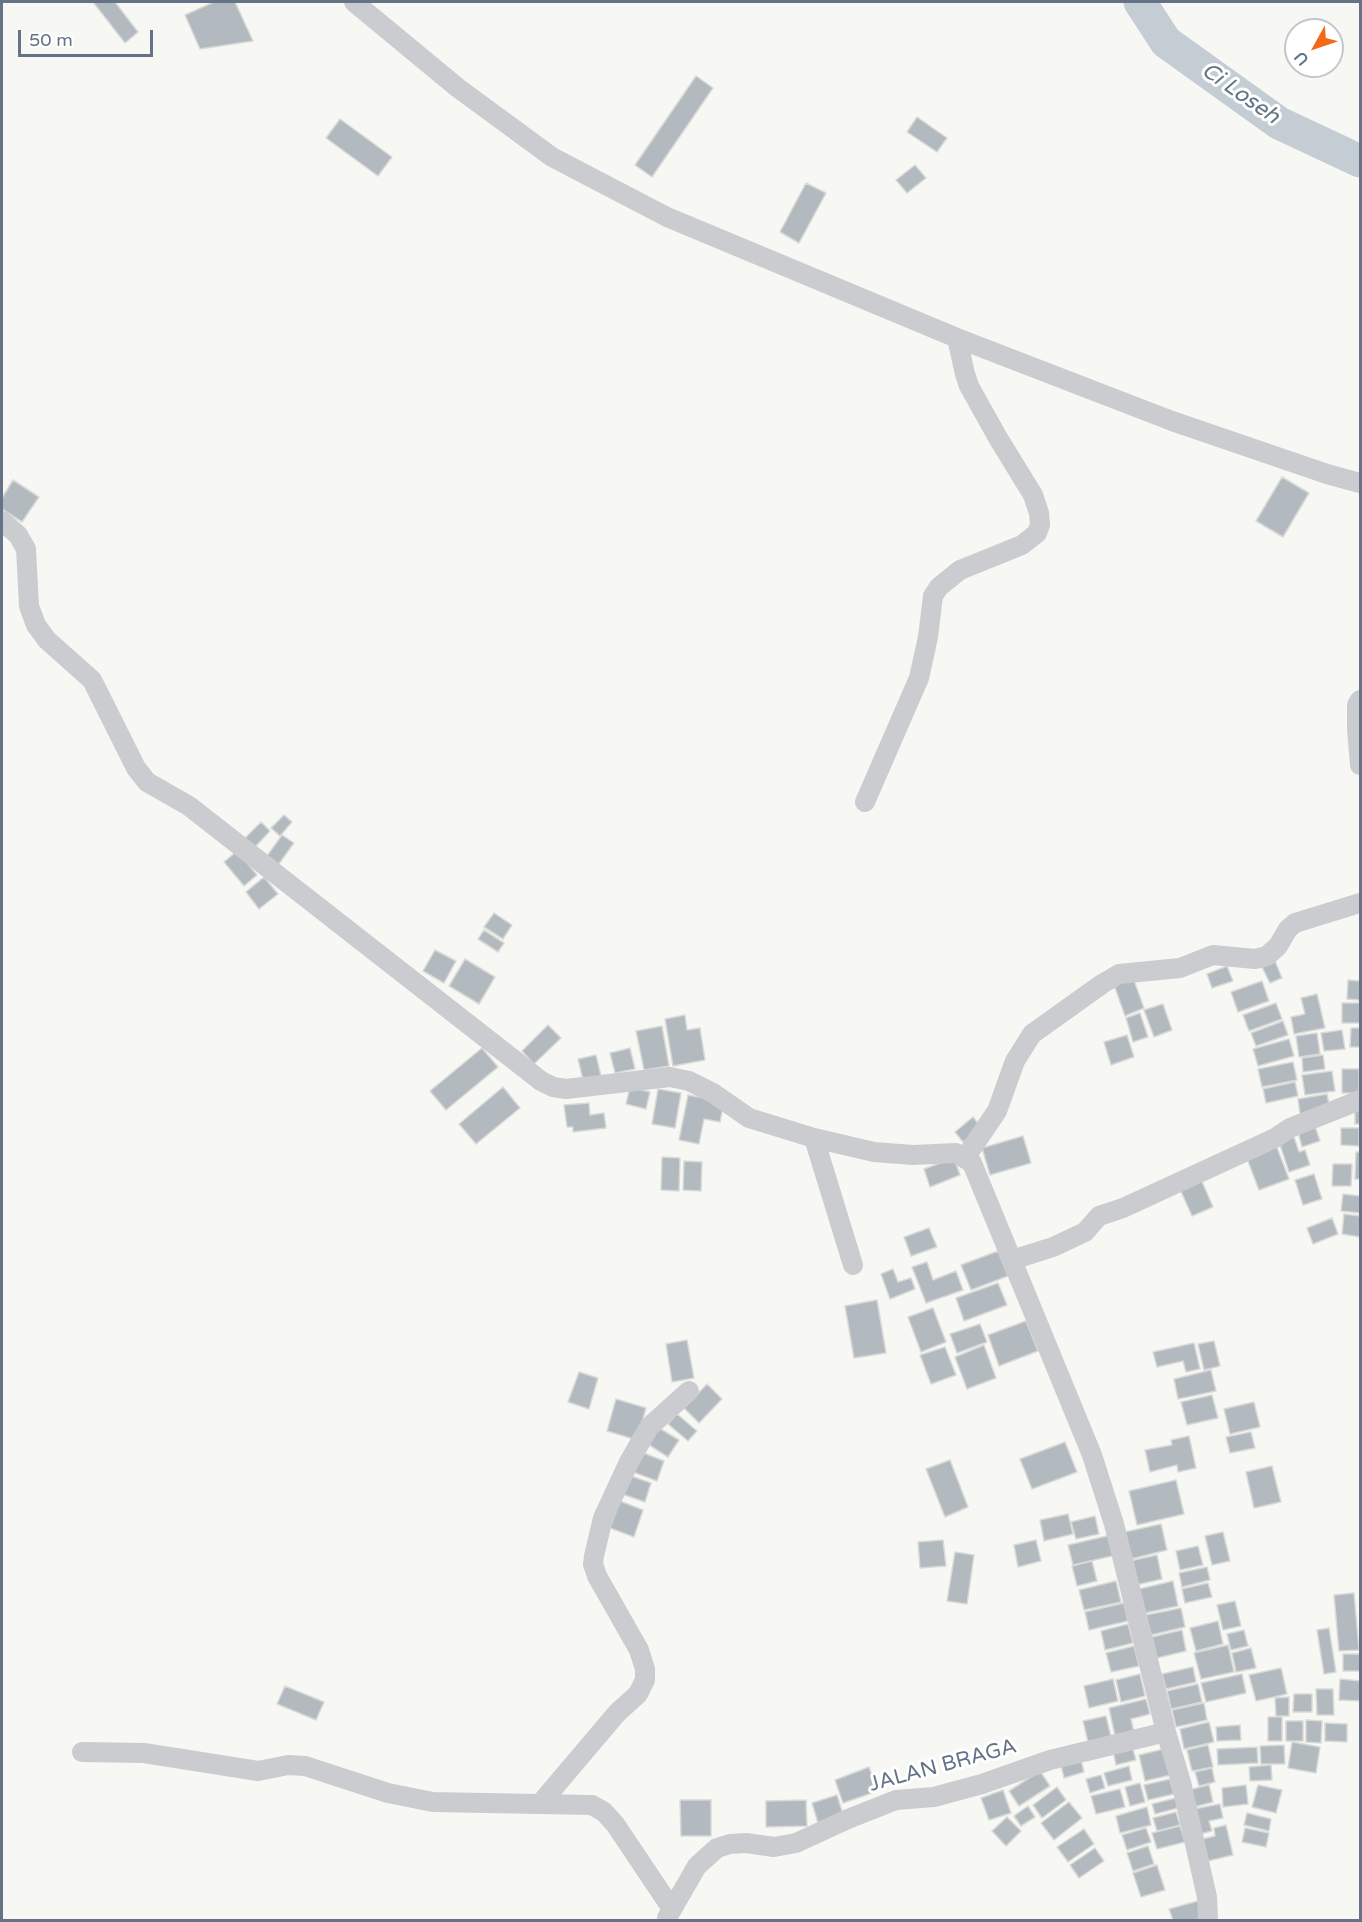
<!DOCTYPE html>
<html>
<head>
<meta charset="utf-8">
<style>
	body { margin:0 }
	#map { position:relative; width:1362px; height:1922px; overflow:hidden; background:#f7f8f4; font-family:"Varela Round",sans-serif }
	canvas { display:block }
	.frame { position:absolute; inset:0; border:3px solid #647388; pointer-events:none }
	.north { position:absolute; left:1284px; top:18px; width:60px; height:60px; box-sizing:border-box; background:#fff; border:2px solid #c1c7cf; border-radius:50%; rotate:230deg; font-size:16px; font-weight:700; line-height:24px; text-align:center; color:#647388 }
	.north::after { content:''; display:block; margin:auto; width:21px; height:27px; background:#f36919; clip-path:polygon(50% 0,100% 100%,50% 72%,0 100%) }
	.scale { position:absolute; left:18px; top:30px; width:135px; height:27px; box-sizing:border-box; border:3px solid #647388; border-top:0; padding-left:8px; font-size:18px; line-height:21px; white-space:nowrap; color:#647388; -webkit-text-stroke:4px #fff; paint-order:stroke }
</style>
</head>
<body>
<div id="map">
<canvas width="1362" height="1922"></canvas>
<div class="frame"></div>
<div class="north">U</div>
<div class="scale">50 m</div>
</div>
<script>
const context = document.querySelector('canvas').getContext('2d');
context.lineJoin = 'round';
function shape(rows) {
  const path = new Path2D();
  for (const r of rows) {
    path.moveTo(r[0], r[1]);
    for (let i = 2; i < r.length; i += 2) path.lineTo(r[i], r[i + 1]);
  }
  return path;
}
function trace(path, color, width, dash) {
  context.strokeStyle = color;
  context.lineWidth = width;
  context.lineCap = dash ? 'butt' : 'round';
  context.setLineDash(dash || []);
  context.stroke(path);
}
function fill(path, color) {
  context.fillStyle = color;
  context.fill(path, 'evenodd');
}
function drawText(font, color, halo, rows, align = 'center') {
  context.font = font + ' "Varela Round",sans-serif';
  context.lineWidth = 6;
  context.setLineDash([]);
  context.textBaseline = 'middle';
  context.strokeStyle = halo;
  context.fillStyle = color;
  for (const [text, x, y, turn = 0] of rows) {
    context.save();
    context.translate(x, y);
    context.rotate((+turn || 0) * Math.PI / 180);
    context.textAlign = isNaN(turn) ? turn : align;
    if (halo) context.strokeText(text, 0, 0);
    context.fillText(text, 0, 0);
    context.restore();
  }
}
trace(shape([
	[1140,2,1166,42,1279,123,1360,161]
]), '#c5cdd4', 33);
const building = shape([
	[93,2,115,2,138,32,125,43,93,2],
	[214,2,235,2,253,41,200,49,185,15,214,2],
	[696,76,713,88,652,177,635,165,696,76],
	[917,117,947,138,937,152,907,132,917,117],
	[340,119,392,157,378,176,326,138,340,119],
	[915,165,926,178,907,193,896,180,915,165],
	[806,183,826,193,799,243,780,232,806,183],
	[1282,477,1309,493,1283,537,1256,521,1282,477],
	[13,480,39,497,22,522,2,509,2,498,13,480],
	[284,815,292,822,280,836,271,828,284,815],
	[261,822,270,831,255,847,245,838,261,822],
	[282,835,294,843,278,865,267,856,282,835],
	[237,851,257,875,244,886,224,862,237,851],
	[264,877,278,894,259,909,246,892,264,877],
	[494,913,512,925,503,939,484,927,494,913],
	[484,930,504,943,498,952,478,939,484,930],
	[435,950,456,961,444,983,423,971,435,950],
	[465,959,495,977,479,1004,449,986,465,959],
	[1275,961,1282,978,1270,983,1262,967,1275,961],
	[1227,966,1233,981,1212,988,1207,974,1227,966],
	[1132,975,1144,1008,1125,1016,1113,982,1132,975],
	[1348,980,1360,981,1360,1000,1347,999,1348,980],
	[1262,981,1269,1001,1238,1012,1231,992,1262,981],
	[1317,994,1325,1028,1294,1034,1291,1017,1305,1014,1301,998,1317,994],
	[1276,1003,1282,1019,1249,1031,1243,1015,1276,1003],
	[1342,1003,1360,1003,1360,1023,1342,1023,1342,1003],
	[1163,1004,1172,1030,1154,1037,1144,1010,1163,1004],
	[1140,1013,1148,1037,1133,1042,1126,1018,1140,1013],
	[685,1015,687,1030,700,1028,705,1060,673,1066,665,1019,685,1015],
	[1283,1021,1288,1035,1256,1046,1251,1033,1283,1021],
	[548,1025,561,1038,534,1064,522,1051,548,1025],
	[662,1026,669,1066,644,1070,636,1031,662,1026],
	[1351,1028,1360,1028,1360,1047,1350,1047,1351,1028],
	[1342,1030,1345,1049,1324,1051,1321,1033,1342,1030],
	[1317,1033,1320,1054,1299,1057,1296,1036,1317,1033],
	[1127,1035,1134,1057,1111,1065,1104,1042,1127,1035],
	[1289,1039,1294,1056,1258,1066,1253,1049,1289,1039],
	[482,1048,498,1067,446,1110,430,1091,482,1048],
	[630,1048,635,1069,615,1073,610,1053,630,1048],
	[596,1055,601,1076,583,1080,578,1059,596,1055],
	[1323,1055,1325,1069,1303,1072,1302,1058,1323,1055],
	[1293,1062,1297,1080,1262,1087,1258,1069,1293,1062],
	[1342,1069,1359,1069,1359,1093,1342,1093,1342,1069],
	[1332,1071,1335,1091,1305,1095,1302,1075,1332,1071],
	[1295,1082,1298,1096,1266,1103,1263,1089,1295,1082],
	[503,1087,520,1108,476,1144,459,1124,503,1087],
	[630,1087,650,1092,646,1109,626,1104,630,1087],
	[658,1089,681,1093,675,1128,652,1124,658,1089],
	[1327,1094,1330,1109,1300,1114,1298,1099,1327,1094],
	[688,1095,724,1102,720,1122,704,1119,699,1144,679,1140,688,1095],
	[589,1103,590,1115,604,1113,606,1128,573,1132,573,1127,567,1127,564,1105,589,1103],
	[1355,1108,1360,1108,1360,1124,1355,1124,1355,1108],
	[973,1117,981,1127,963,1142,955,1132,973,1117],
	[1314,1123,1320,1141,1302,1147,1297,1128,1314,1123],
	[1341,1128,1359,1128,1359,1146,1341,1145,1341,1128],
	[1023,1136,1031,1163,990,1175,982,1148,1023,1136],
	[1294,1137,1299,1152,1305,1150,1310,1165,1289,1172,1279,1142,1294,1137],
	[1276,1145,1289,1179,1259,1190,1246,1156,1276,1145],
	[1356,1152,1360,1152,1360,1179,1355,1179,1356,1152],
	[662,1157,680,1158,679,1191,661,1190,662,1157],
	[954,1158,960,1175,930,1187,924,1169,954,1158],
	[684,1161,702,1162,701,1191,683,1190,684,1161],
	[1333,1164,1352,1164,1351,1186,1332,1186,1333,1164],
	[1314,1174,1322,1199,1303,1205,1295,1180,1314,1174],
	[1200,1177,1213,1207,1192,1216,1179,1187,1200,1177],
	[1343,1194,1360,1196,1360,1213,1341,1211,1343,1194],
	[1344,1214,1360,1216,1360,1237,1342,1234,1344,1214],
	[1332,1218,1338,1234,1313,1244,1307,1228,1332,1218],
	[929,1228,937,1247,911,1256,904,1237,929,1228],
	[998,1251,1008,1276,971,1290,961,1265,998,1251],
	[927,1262,933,1280,956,1271,963,1290,926,1303,912,1267,927,1262],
	[893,1269,898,1282,911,1278,915,1289,890,1299,881,1274,893,1269],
	[998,1283,1007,1305,964,1321,956,1298,998,1283],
	[877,1300,886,1353,854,1358,845,1306,877,1300],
	[933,1308,946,1342,921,1352,908,1317,933,1308],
	[1026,1321,1038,1351,999,1366,988,1335,1026,1321],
	[980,1324,987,1342,957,1353,950,1334,980,1324],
	[687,1340,694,1378,672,1382,666,1344,687,1340],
	[1214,1341,1220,1366,1204,1370,1198,1344,1214,1341],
	[1194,1343,1200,1369,1186,1372,1183,1361,1157,1367,1153,1352,1194,1343],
	[984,1345,996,1378,967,1389,955,1357,984,1345],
	[945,1347,956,1375,931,1384,920,1355,945,1347],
	[1211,1370,1216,1391,1178,1399,1174,1379,1211,1370],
	[579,1372,598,1378,589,1409,568,1402,579,1372],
	[707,1384,722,1399,699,1423,684,1408,707,1384],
	[1212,1395,1218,1418,1187,1425,1181,1402,1212,1395],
	[616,1399,646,1408,637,1440,607,1431,616,1399],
	[1254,1402,1260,1427,1230,1434,1224,1409,1254,1402],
	[677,1414,697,1431,688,1441,668,1424,677,1414],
	[656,1426,679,1440,668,1457,646,1443,656,1426],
	[1251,1432,1255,1448,1230,1453,1226,1437,1251,1432],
	[1189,1436,1196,1468,1178,1472,1177,1465,1150,1472,1145,1450,1172,1445,1171,1440,1189,1436],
	[1065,1442,1077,1472,1032,1489,1020,1459,1065,1442],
	[641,1452,664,1461,657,1481,633,1472,641,1452],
	[950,1460,968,1507,945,1517,926,1469,950,1460],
	[1272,1466,1281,1502,1254,1508,1246,1472,1272,1466],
	[628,1475,651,1483,645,1502,622,1494,628,1475],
	[1176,1480,1184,1514,1137,1525,1129,1491,1176,1480],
	[620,1501,643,1510,634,1537,610,1528,620,1501],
	[1068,1514,1073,1534,1044,1541,1040,1520,1068,1514],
	[1095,1516,1099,1534,1076,1539,1071,1522,1095,1516],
	[1161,1524,1167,1550,1131,1559,1125,1532,1161,1524],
	[1223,1532,1230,1561,1212,1565,1205,1536,1223,1532],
	[1111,1535,1116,1555,1073,1565,1068,1545,1111,1535],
	[943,1540,946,1566,920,1568,918,1542,943,1540],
	[1036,1540,1041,1561,1018,1567,1014,1545,1036,1540],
	[1198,1546,1203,1565,1180,1570,1176,1551,1198,1546],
	[955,1552,974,1555,967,1604,947,1601,955,1552],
	[1157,1555,1162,1579,1136,1585,1130,1561,1157,1555],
	[1092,1561,1097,1581,1077,1586,1072,1566,1092,1561],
	[1207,1567,1210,1580,1182,1587,1179,1573,1207,1567],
	[1116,1581,1121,1602,1084,1610,1079,1590,1116,1581],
	[1173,1581,1178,1606,1145,1613,1139,1589,1173,1581],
	[1208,1583,1212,1597,1185,1603,1182,1589,1208,1583],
	[1354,1593,1359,1650,1339,1651,1334,1595,1354,1593],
	[1235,1601,1241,1626,1223,1630,1217,1605,1235,1601],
	[1124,1603,1128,1621,1089,1630,1085,1612,1124,1603],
	[1181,1608,1185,1627,1151,1635,1146,1615,1181,1608],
	[1218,1621,1223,1644,1196,1651,1190,1628,1218,1621],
	[1128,1624,1133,1643,1105,1650,1101,1631,1128,1624],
	[1329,1628,1336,1672,1324,1674,1317,1630,1329,1628],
	[1182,1630,1186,1651,1157,1658,1152,1637,1182,1630],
	[1244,1630,1248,1646,1231,1650,1227,1634,1244,1630],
	[1228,1645,1234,1672,1201,1679,1194,1653,1228,1645],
	[1134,1646,1139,1666,1111,1672,1106,1653,1134,1646],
	[1251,1648,1256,1668,1236,1672,1232,1653,1251,1648],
	[1343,1654,1360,1654,1360,1671,1343,1671,1343,1654],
	[1193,1667,1196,1682,1166,1689,1162,1674,1193,1667],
	[1281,1668,1287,1694,1256,1701,1249,1675,1281,1668],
	[1140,1674,1145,1696,1121,1702,1116,1680,1140,1674],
	[1242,1674,1246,1693,1206,1702,1201,1683,1242,1674],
	[1113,1679,1118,1701,1089,1708,1084,1686,1113,1679],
	[1340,1679,1360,1681,1360,1701,1339,1700,1340,1679],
	[1198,1684,1202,1702,1171,1709,1167,1691,1198,1684],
	[285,1686,324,1702,316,1720,277,1704,285,1686],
	[1316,1689,1333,1689,1334,1715,1317,1715,1316,1689],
	[1294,1694,1312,1694,1312,1712,1293,1712,1294,1694],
	[1289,1697,1289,1716,1276,1716,1275,1698,1289,1697],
	[1146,1699,1150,1714,1131,1719,1134,1732,1115,1736,1109,1708,1146,1699],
	[1204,1703,1207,1720,1176,1727,1172,1710,1204,1703],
	[1106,1716,1111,1737,1088,1742,1083,1721,1106,1716],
	[1268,1717,1282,1717,1282,1741,1268,1741,1268,1717],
	[1306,1720,1322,1721,1321,1743,1306,1742,1306,1720],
	[1286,1721,1303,1721,1303,1741,1286,1741,1286,1721],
	[1209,1722,1214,1742,1184,1749,1180,1729,1209,1722],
	[1325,1723,1347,1724,1347,1742,1325,1741,1325,1723],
	[1240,1725,1241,1740,1217,1741,1216,1727,1240,1725],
	[1292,1742,1320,1747,1316,1773,1288,1768,1292,1742],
	[1208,1745,1213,1767,1192,1771,1187,1750,1208,1745],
	[1284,1745,1285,1764,1261,1764,1260,1746,1284,1745],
	[1132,1746,1136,1760,1116,1765,1113,1751,1132,1746],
	[1257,1747,1258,1763,1218,1765,1217,1749,1257,1747],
	[1164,1749,1171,1775,1145,1781,1139,1755,1164,1749],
	[1080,1756,1084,1772,1064,1778,1060,1761,1080,1756],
	[1271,1765,1272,1780,1250,1781,1249,1767,1271,1765],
	[1129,1766,1132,1780,1108,1786,1104,1773,1129,1766],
	[869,1767,878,1791,843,1803,835,1780,869,1767],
	[1212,1768,1215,1782,1199,1786,1195,1772,1212,1768],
	[1040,1771,1050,1786,1019,1806,1009,1791,1040,1771],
	[1101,1775,1105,1788,1090,1793,1086,1779,1101,1775],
	[1170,1779,1174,1794,1148,1800,1144,1785,1170,1779],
	[1140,1783,1145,1802,1130,1806,1125,1787,1140,1783],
	[1209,1785,1213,1802,1194,1807,1189,1790,1209,1785],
	[1246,1785,1248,1804,1223,1807,1222,1788,1246,1785],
	[1258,1785,1282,1790,1276,1813,1252,1807,1258,1785],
	[1057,1787,1066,1800,1042,1818,1033,1805,1057,1787],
	[1120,1789,1125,1807,1096,1814,1091,1796,1120,1789],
	[1003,1790,1011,1813,989,1820,981,1798,1003,1790],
	[837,1795,843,1814,818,1823,812,1803,837,1795],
	[1176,1798,1178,1808,1155,1814,1152,1804,1176,1798],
	[680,1800,711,1800,711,1836,681,1836,680,1800],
	[806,1800,807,1826,766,1827,766,1801,806,1800],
	[1069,1802,1082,1818,1054,1840,1041,1823,1069,1802],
	[1220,1804,1223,1818,1209,1821,1212,1831,1200,1834,1194,1809,1220,1804],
	[1028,1806,1035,1817,1021,1826,1014,1816,1028,1806],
	[1147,1807,1151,1825,1120,1833,1116,1816,1147,1807],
	[1176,1812,1180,1825,1157,1831,1153,1818,1176,1812],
	[1247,1813,1271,1819,1269,1831,1244,1825,1247,1813],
	[1007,1817,1021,1831,1006,1846,992,1831,1007,1817],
	[1226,1825,1233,1855,1208,1861,1203,1839,1215,1836,1214,1828,1226,1825],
	[1180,1826,1185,1842,1157,1849,1152,1833,1180,1826],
	[1146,1828,1151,1842,1127,1850,1122,1835,1146,1828],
	[1245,1828,1269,1833,1266,1847,1242,1842,1245,1828],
	[1084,1829,1094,1844,1068,1862,1057,1847,1084,1829],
	[1148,1846,1154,1864,1133,1871,1127,1853,1148,1846],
	[1095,1848,1104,1861,1079,1878,1070,1865,1095,1848],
	[1157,1865,1165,1890,1141,1897,1133,1873,1157,1865],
	[1198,1901,1203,1920,1173,1920,1169,1909,1198,1901]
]);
fill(building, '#b2b9bf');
trace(building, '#d9d9d7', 1.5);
trace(shape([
	[354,2,458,88,552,157,667,217,957,338,1172,421,1327,474,1360,483],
	[2,521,18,535,26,549,29,606,36,625,47,640,92,680,136,768,147,782,189,806,541,1081,553,1087,566,1089,670,1077,689,1081,713,1093,749,1118,814,1138,874,1152,913,1155,956,1153,972,1163,1092,1455,1114,1524,1166,1732,1181,1782,1207,1897,1208,1920],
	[1360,700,1357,705,1357,729,1360,765],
	[865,802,919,678,928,637,933,596,939,587,960,570,1022,545,1037,533,1040,525,1039,513,1033,495,998,438,969,386,965,374,957,338],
	[814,1138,853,1265],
	[965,1158,997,1111,1015,1061,1032,1034,1102,984,1119,974,1180,968,1213,955,1255,959,1267,956,1278,946,1288,929,1295,923,1360,903],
	[1012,1260,1053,1247,1085,1232,1099,1216,1123,1208,1275,1138,1290,1128,1360,1100],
	[82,1752,144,1753,258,1771,288,1765,305,1766,388,1793,433,1802,592,1805,604,1812,615,1824,672,1909],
	[540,1804,617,1713,638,1694,645,1680,645,1669,639,1650,597,1576,593,1564,594,1556,603,1518,629,1462,649,1427,689,1391],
	[667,1918,697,1866,717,1848,730,1844,746,1843,774,1847,796,1843,848,1819,896,1800,934,1797,982,1784,1050,1760,1166,1732]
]), '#caccd0', 20);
drawText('21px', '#647388', '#fff', [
	["JALAN BRAGA",943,1766,-15]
]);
drawText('italic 22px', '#5f7584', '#fff', [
	["Ci Loseh",1240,94,35]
]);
</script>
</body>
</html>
